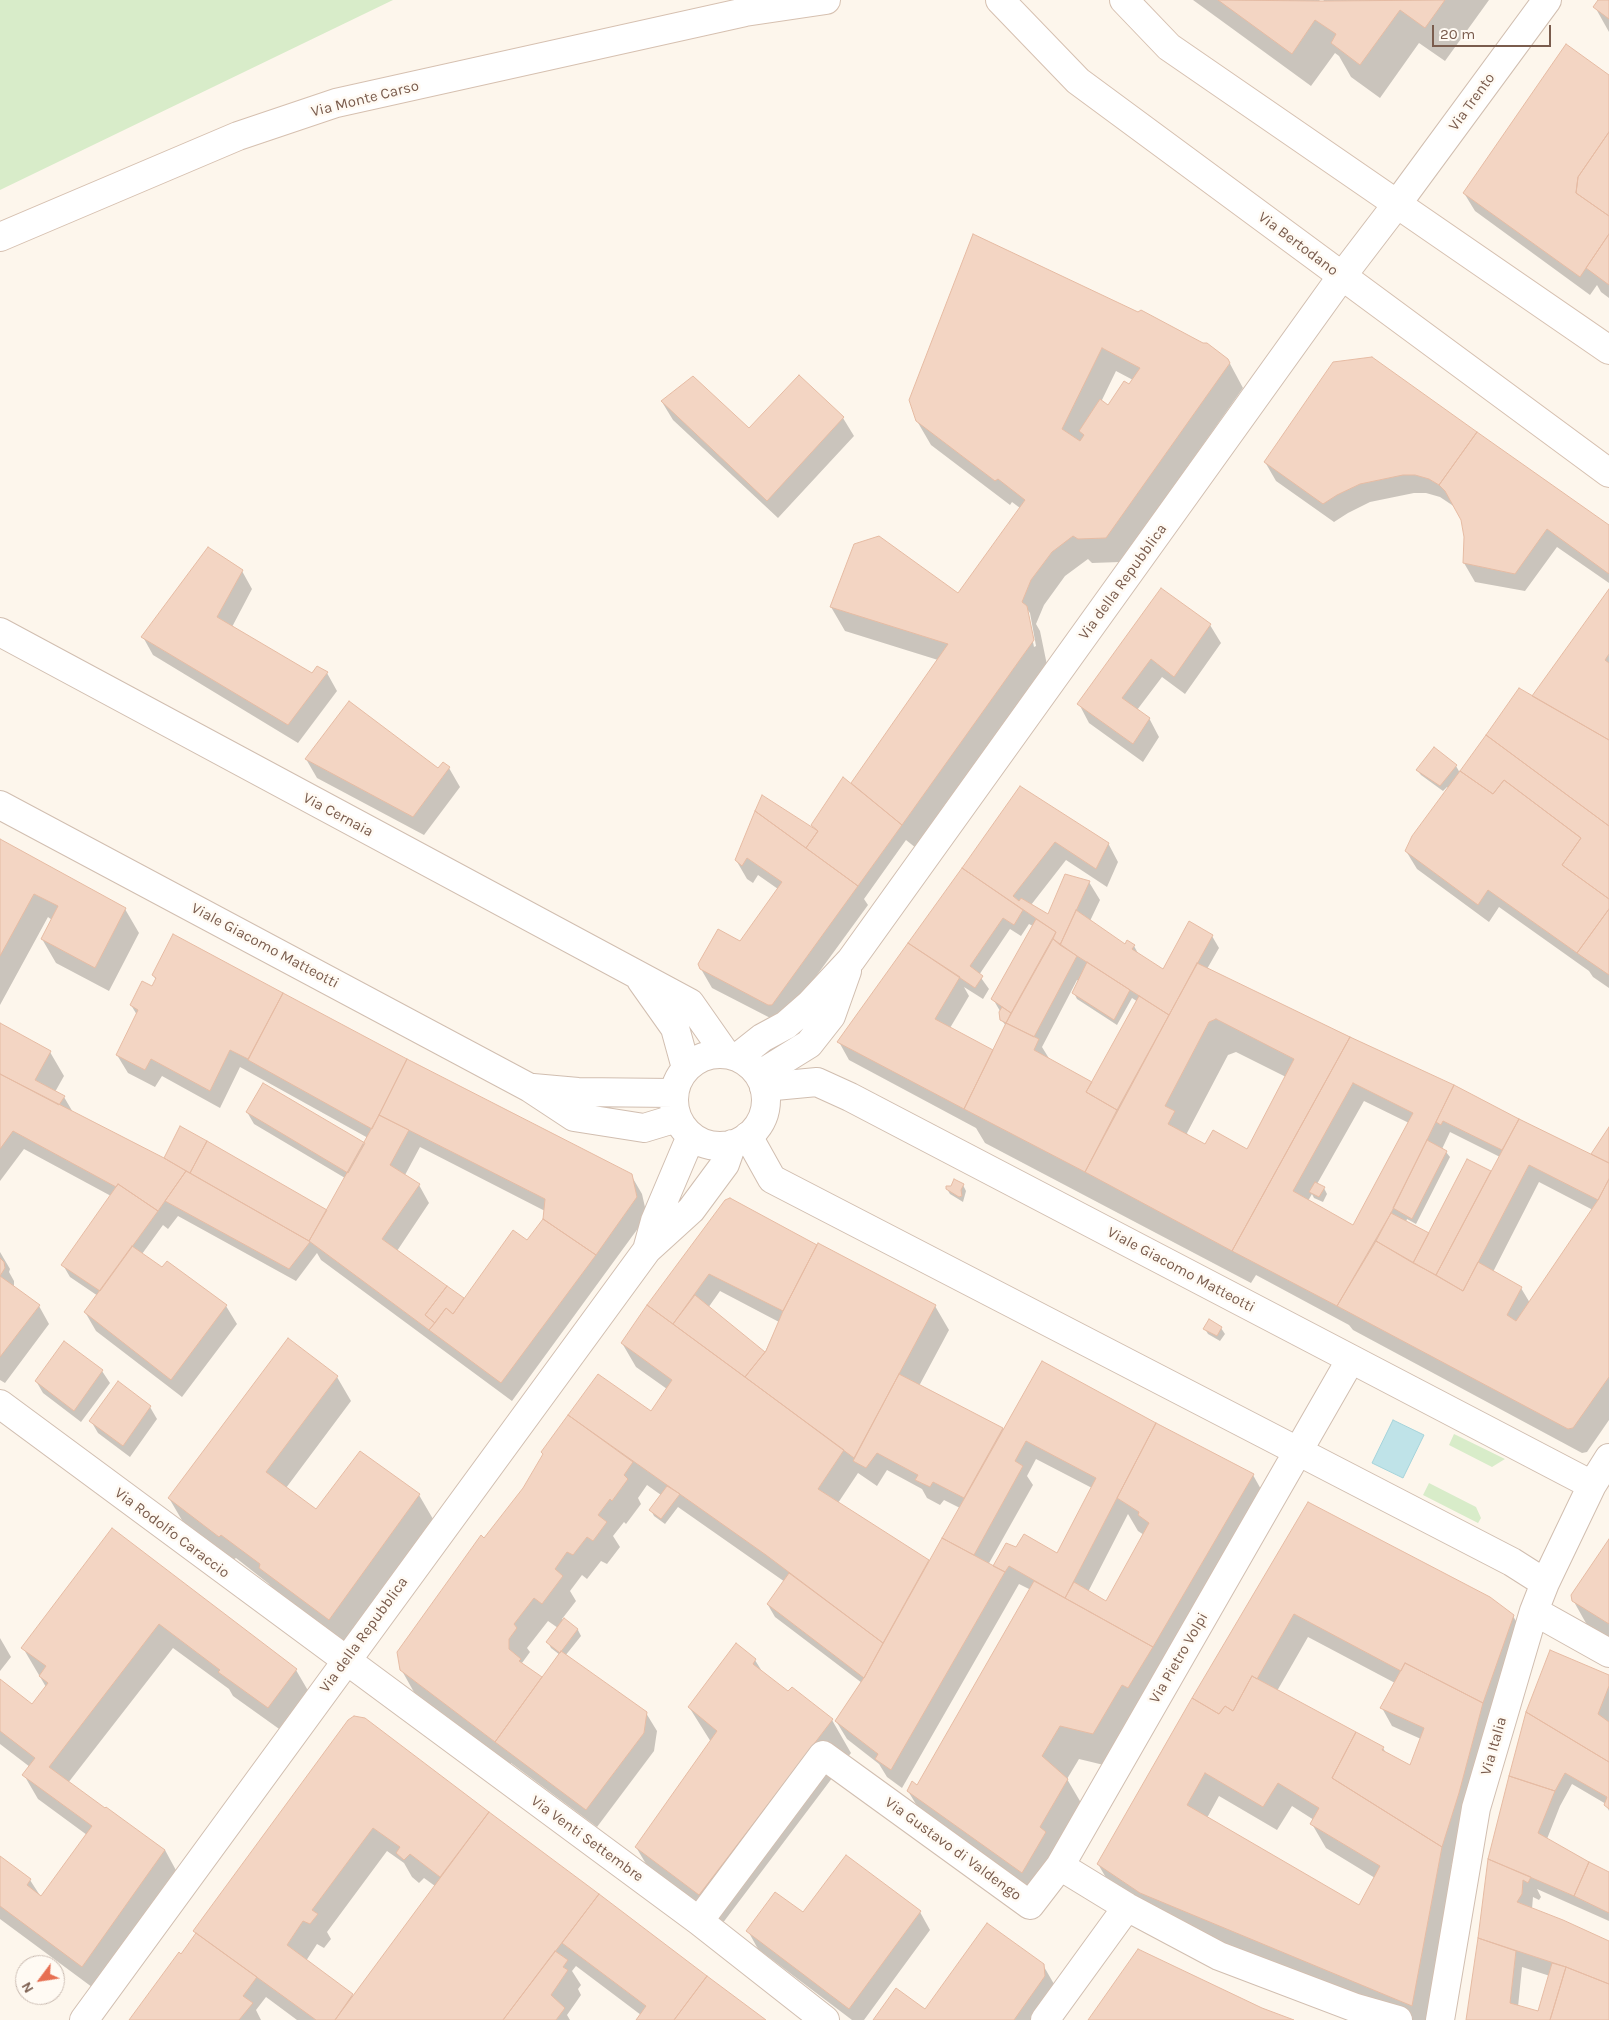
<!DOCTYPE html>
<html>
<head>
<meta charset="utf-8">
<style>
	body { margin:0 }
	#map { position:relative; width:1609px; height:2020px; overflow:hidden; background:#fdf6ec; font-family:Karla,sans-serif }
	canvas { display:block }
	.north { position:absolute; left:15px; top:1955px; width:50px; height:50px; box-sizing:border-box; background:#fffaf3; border:1px solid #cabbb1; border-radius:50%; rotate:239deg; font-size:14px; font-weight:700; line-height:20px; text-align:center; color:#7a5c4d }
	.north::after { content:''; display:block; margin:auto; width:18px; height:22px; background:#e76f51; clip-path:polygon(50% 0,100% 100%,50% 72%,0 100%) }
	.scale { position:absolute; left:1432px; top:25px; width:119px; height:22px; box-sizing:border-box; border:2px solid #7a5c4d; border-top:0; padding-left:6px; font-size:15px; line-height:18px; white-space:nowrap; color:#7a5c4d; -webkit-text-stroke:4px #fffaf3; paint-order:stroke }
</style>
</head>
<body>
<div id="map">
<canvas width="1609" height="2020"></canvas>
<div class="north">N</div>
<div class="scale">20 m</div>
</div>
<script>
const context = document.querySelector('canvas').getContext('2d');
context.lineJoin = 'round';
function fill(path, color) {
  context.fillStyle = color;
  context.fill(path, 'evenodd');
}
function shape(rows) {
  const path = new Path2D();
  for (const r of rows) {
    if (r.length === 3) {
      path.moveTo(r[0] + r[2], r[1]);
      path.arc(r[0], r[1], r[2], 0, 2 * Math.PI);
      continue;
    }
    path.moveTo(r[0], r[1]);
    for (let i = 2; i < r.length; i += 2) path.lineTo(r[i], r[i + 1]);
  }
  return path;
}
function trace(path, color, width, dash) {
  context.strokeStyle = color;
  context.lineWidth = width;
  context.lineCap = dash ? 'butt' : 'round';
  context.setLineDash(dash || []);
  context.stroke(path);
}
function drawText(font, color, halo, rows, align = 'center') {
  context.font = font + ' Karla,sans-serif';
  context.lineWidth = 5;
  context.setLineDash([]);
  context.textBaseline = 'middle';
  context.strokeStyle = halo;
  context.fillStyle = color;
  for (const [text, x, y, turn = 0] of rows) {
    context.save();
    context.translate(x, y);
    context.rotate((+turn || 0) * Math.PI / 180);
    context.textAlign = isNaN(turn) ? turn : align;
    if (halo) context.strokeText(text, 0, 0);
    context.fillText(text, 0, 0);
    context.restore();
  }
}
fill(shape([
	[0,0,393,0,0,190],
	[1454,1434,1505,1459,1492,1467,1449,1445],
	[1429,1483,1476,1507,1481,1518,1478,1523,1423,1495]
]), '#d8ecc9');
const water = shape([
	[1393,1420,1424,1435,1403,1478,1372,1463,1393,1420]
]);
fill(water, '#bfe3e8');
trace(water, '#a5d3da', 1);
fill(shape([
	[1193,0,1319,0,1322,3,1324,0,1489,0,1445,61,1419,43,1380,98,1351,77,1339,56,1335,53,1311,86],
	[1600,0,1609,0,1609,32,1595,7],
	[1609,77,1609,298,1601,292,1597,285,1590,295,1475,211,1464,193],
	[974,235,1228,360,1243,388,1120,562,1092,563,1088,559,1065,576,1044,605,1036,624,1040,631,1047,665,916,848,906,840,864,899,868,905,782,1023,780,1023,712,988,701,969,740,943,778,889,758,875,753,883,747,879,736,860,763,797,816,831,812,825,857,790,853,783,938,660,845,631,831,607,958,595,1020,508,1012,502,1010,505,931,445,917,421],
	[1116,371,1133,380,1108,407,1101,402],
	[1026,608,1030,613,1036,646,1034,647],
	[1334,363,1609,526,1609,583,1557,547,1525,591,1475,582,1464,563,1465,537,1462,520,1455,507,1440,497,1426,493,1414,493,1370,502,1348,513,1334,522,1276,481,1265,462],
	[662,402,749,430,843,418,854,436,778,518,673,420],
	[242,571,252,589,232,627,312,674,327,673,337,691,298,743,153,655,143,637],
	[1161,590,1210,625,1221,643,1185,694,1162,677,1137,710,1149,718,1159,737,1143,762,1089,723,1079,704],
	[1609,592,1609,988,1593,977,1589,971,1499,907,1489,922,1417,869,1406,851,1449,788,1447,787,1443,791,1421,775,1417,770,1456,766,1460,773,1532,698],
	[306,759,438,769,443,764,449,768,460,787,424,835,317,778],
	[1020,788,1108,843,1118,862,1107,887,1066,860,1031,905,1049,916,1089,882,1100,900,1090,921,1125,946,1134,946,1139,955,1163,971,1212,936,1219,948,1207,969,1453,1086,1591,1155,1609,1129,1609,1420,1587,1452,1582,1453,1353,1330,1349,1325,1256,1275,1251,1283,985,1143,976,1128,849,1060,839,1042],
	[1029,924,1033,926,993,999,1000,1011,1001,1019,1006,1026,993,1053,950,1028,969,996,964,987,983,999,989,989,979,975,1010,929,1021,936],
	[1077,980,1079,981,1074,993,1077,999,1117,1025,1132,998,1138,1002,1093,1083,1050,1060,1042,1047],
	[1236,1052,1286,1077,1248,1151,1206,1146,1189,1137,1187,1133,1228,1055],
	[1364,1101,1409,1123,1354,1227,1308,1201,1312,1194,1314,1198,1323,1202,1327,1194,1324,1188,1317,1184],
	[1450,1132,1500,1157,1491,1174,1490,1172,1429,1235,1406,1222,1407,1219,1416,1224,1450,1157,1446,1152,1442,1149],
	[1539,1182,1593,1210,1530,1303,1521,1288,1493,1272],
	[0,840,125,909,139,933,109,991,56,963,42,939,52,920,48,917,0,1005],
	[174,936,406,1060,631,1175,642,1194,647,1216,512,1401,321,1260,317,1253,296,1281,178,1216,168,1229,163,1225,142,1254,162,1269,168,1262,226,1306,237,1324,182,1397,96,1331,85,1312,98,1296,70,1277,63,1265,111,1196,24,1149,0,1181,0,1025,50,1052,64,1076,55,1092,64,1097,74,1114,167,1162,165,1158,327,1211,345,1178,254,1124,247,1112,365,1144,368,1138,240,1067,220,1108,162,1076,155,1087,128,1073,117,1055,137,1015,131,1005,152,987,156,980,153,975],
	[420,1147,545,1211,544,1220,528,1241,464,1300,397,1251,429,1203,419,1185,405,1175],
	[963,1185,966,1191,963,1202,950,1194,947,1189],
	[725,1201,935,1306,949,1330,919,1386,1004,1429,1042,1363,1253,1475,1272,1509,1112,1767,1079,1759,1067,1779,1087,1813,1041,1905,928,1824,908,1791,918,1787,1031,1590,1019,1584,902,1788,887,1777,879,1764,847,1739,836,1721,862,1683,775,1617,768,1605,785,1582,678,1507,665,1524,654,1516,651,1510,661,1495,647,1485,638,1498,641,1504,626,1524,624,1522,613,1536,620,1547,607,1564,601,1561,587,1579,582,1575,570,1591,576,1601,562,1619,578,1630,581,1636,565,1656,646,1713,657,1731,654,1751,597,1827,511,1763,509,1765,415,1694,401,1669,484,1540,524,1489,544,1454,543,1452,599,1376,651,1413,667,1389,636,1367,622,1343],
	[720,1291,779,1322,764,1354,708,1308],
	[1036,1459,1092,1488,1057,1554,994,1568,988,1565,1033,1485,1027,1476],
	[887,1470,922,1489,927,1498,940,1505,944,1500,960,1508,930,1563,838,1503,858,1473,877,1486],
	[1128,1514,1138,1531,1144,1535,1107,1603,1088,1592],
	[548,1621,558,1628,548,1642,551,1648,560,1655,542,1679,522,1663,530,1652,527,1648],
	[0,1252,10,1269,9,1272,14,1281,14,1287,39,1306,49,1324,5,1383,0,1380],
	[1221,1328,1225,1334,1220,1341,1208,1334,1205,1329],
	[64,1342,102,1371,110,1383,81,1422,43,1393,36,1381],
	[337,1377,351,1401,286,1488,316,1511,419,1495,433,1519,343,1643,274,1592,269,1584,236,1558,233,1560,183,1522,169,1498],
	[118,1383,150,1407,157,1419,130,1457,98,1433,91,1421],
	[1309,1504,1513,1616,1527,1640,1451,1866,1455,1872,1427,2020,1404,2020,1155,1916,1112,1888,1098,1864],
	[1308,1637,1395,1683,1382,1708,1392,1726,1421,1739,1411,1767,1386,1753,1383,1748,1277,1691],
	[1219,1796,1277,1830,1292,1806,1314,1820,1312,1824,1326,1848,1375,1878,1360,1907,1207,1818],
	[112,1530,296,1670,310,1694,282,1731,233,1696,229,1689,173,1648,68,1783,165,1850,178,1874,96,1990,0,1919,0,1857,30,1880,41,1897,87,1835,38,1799,24,1775,30,1767,0,1744,0,1681,32,1706,46,1687,23,1648],
	[1609,1541,1609,1638,1587,1625,1573,1600],
	[0,1638,11,1657,0,1671],
	[755,1660,763,1673,788,1693,832,1720,851,1753,719,1928,656,1881,636,1847,711,1742,689,1707],
	[1609,1676,1609,1811,1606,1804,1572,1784,1560,1806,1547,1839,1609,1873,1609,1921,1537,1889,1541,1897,1539,1900,1533,1897,1532,1909,1609,1943,1609,2020,1467,2020,1479,1938],
	[1522,1967,1550,1976,1538,2012,1518,2007],
	[365,1719,706,1977,764,2020,638,2020,641,2015,576,1966,572,1971,581,1985,578,1989,581,1995,567,2015,570,2020,297,2020,266,1997,256,2010,261,2020,131,2020,182,1956,196,1935,195,1931],
	[387,1851,404,1863,412,1877,419,1883,424,1878,435,1886,353,1996,306,1961,317,1944,324,1948,331,1939,327,1932],
	[920,1912,930,1930,864,2020,852,2020,758,1949,748,1931,803,1914],
	[1043,1965,1054,1984,1054,1995,1037,2020,874,2020,926,2011]
]), '#0003');
const building = shape([
	[1218,0,1322,1,1445,0,1425,28,1400,10,1360,65,1331,43,1336,34,1315,20,1292,54,1218,0],
	[1598,0,1609,0,1609,19,1593,7,1598,0],
	[1566,44,1609,75,1609,132,1578,177,1576,193,1609,216,1609,234,1580,277,1463,193,1566,44],
	[1609,132,1609,216,1576,193,1578,177,1609,132],
	[973,234,1138,312,1141,310,1203,343,1207,343,1228,359,1230,363,1106,538,1078,539,1073,536,1052,552,1031,580,1022,602,1027,606,1034,640,902,825,851,783,948,644,830,607,854,544,879,536,958,593,1025,500,998,479,995,481,916,421,909,400,973,234],
	[1102,348,1140,368,1129,384,1124,381,1108,405,1100,399,1079,431,1084,435,1080,441,1062,429,1102,348],
	[1609,234,1609,285,1586,268,1609,234],
	[1372,357,1477,432,1439,485,1429,479,1415,475,1403,475,1360,484,1337,495,1323,504,1264,462,1333,362,1372,357],
	[799,375,844,417,767,501,661,401,693,376,749,428,799,375],
	[1477,432,1609,525,1609,574,1547,529,1515,574,1463,563,1464,537,1461,520,1445,491,1439,485,1477,432],
	[208,547,243,570,217,617,312,673,317,666,328,672,288,725,141,637,208,547],
	[1161,588,1211,624,1174,677,1151,659,1122,698,1150,718,1133,744,1077,704,1161,588],
	[1609,589,1609,654,1605,660,1609,663,1609,740,1532,696,1609,589],
	[1519,688,1609,740,1609,826,1486,735,1519,688],
	[349,701,438,768,443,762,450,767,413,817,305,759,349,701],
	[1486,735,1609,826,1609,899,1562,865,1581,838,1504,780,1493,794,1460,771,1486,735],
	[1434,747,1457,765,1440,786,1416,770,1434,747],
	[1460,771,1493,794,1504,780,1581,838,1562,865,1609,899,1609,909,1577,953,1488,890,1478,905,1405,851,1412,836,1460,771],
	[843,777,902,825,858,886,806,848,818,831,811,825,843,777],
	[1020,786,1109,843,1096,869,1055,842,1013,896,1019,901,1021,898,1048,914,1065,874,1090,881,1060,945,1053,939,1056,932,962,868,1020,786],
	[762,795,818,831,806,848,755,811,762,795],
	[755,811,858,886,772,1005,768,1005,700,969,698,964,718,929,740,941,782,882,747,858,742,866,735,860,755,811],
	[0,839,126,908,95,968,41,939,58,906,34,894,0,956,0,839],
	[962,868,1023,910,1014,925,1003,918,970,966,983,976,975,988,908,943,962,868],
	[1609,909,1609,975,1577,953,1609,909],
	[1076,910,1125,944,1127,940,1135,945,1132,949,1163,969,1189,921,1213,935,1169,1015,1060,945,1076,910],
	[1036,919,1056,932,1011,1013,991,999,1036,919],
	[173,934,283,993,248,1059,230,1050,210,1091,151,1059,145,1070,116,1055,138,1010,130,1005,142,981,152,986,156,978,152,975,173,934],
	[1053,939,1077,956,1034,1037,1006,1023,1053,939],
	[908,943,960,977,935,1019,993,1050,964,1109,837,1042,908,943],
	[1087,962,1130,990,1114,1020,1072,993,1087,962],
	[1197,963,1350,1037,1232,1251,1085,1172,1197,963],
	[1216,1019,1294,1059,1247,1149,1213,1130,1205,1144,1168,1124,1175,1111,1165,1106,1209,1022,1216,1019],
	[283,993,407,1059,372,1129,248,1060,283,993],
	[1139,996,1169,1015,1117,1110,1086,1092,1139,996],
	[1002,1007,1011,1013,1006,1023,1000,1020,999,1012,1002,1007],
	[0,1023,51,1051,35,1080,65,1096,59,1105,0,1074,0,1023],
	[1006,1023,1039,1039,1034,1050,1092,1082,1086,1092,1117,1110,1085,1172,964,1109,1006,1023],
	[1350,1037,1454,1085,1391,1213,1337,1306,1232,1251,1350,1037],
	[1353,1083,1413,1113,1353,1225,1293,1191,1353,1083],
	[407,1059,632,1174,637,1197,596,1255,543,1219,545,1199,379,1115,407,1059],
	[0,1074,164,1158,186,1171,158,1211,118,1184,116,1187,13,1131,0,1149,0,1074],
	[263,1083,365,1143,348,1173,246,1112,263,1083],
	[1454,1085,1519,1119,1502,1150,1443,1121,1441,1125,1436,1122,1454,1085],
	[379,1115,409,1130,390,1165,420,1184,382,1239,447,1286,425,1315,435,1323,429,1330,309,1241,379,1115],
	[1519,1119,1609,1163,1609,1179,1598,1200,1529,1165,1463,1291,1436,1275,1519,1119],
	[180,1126,207,1141,190,1173,164,1158,180,1126],
	[1609,1127,1609,1163,1591,1154,1609,1127],
	[1427,1140,1447,1151,1412,1219,1393,1208,1427,1140],
	[207,1141,327,1210,309,1241,190,1173,207,1141],
	[1467,1159,1491,1171,1436,1275,1413,1263,1467,1159],
	[186,1171,309,1241,310,1242,289,1269,165,1201,186,1171],
	[954,1179,964,1184,961,1190,962,1196,959,1197,946,1189,946,1186,951,1186,954,1179],
	[1609,1179,1609,1377,1573,1428,1568,1429,1337,1306,1376,1241,1463,1291,1478,1262,1522,1287,1507,1315,1516,1321,1598,1200,1609,1179],
	[1315,1182,1325,1187,1319,1197,1309,1192,1315,1182],
	[118,1184,158,1211,100,1291,61,1265,118,1184],
	[730,1198,817,1245,783,1311,709,1274,673,1324,647,1305,725,1200,730,1198],
	[1391,1213,1429,1233,1413,1263,1376,1241,1391,1213],
	[543,1219,596,1255,501,1383,429,1330,446,1308,453,1314,513,1230,527,1240,543,1219],
	[818,1243,936,1305,854,1458,745,1377,766,1351,783,1311,818,1243],
	[132,1246,162,1267,167,1261,227,1305,171,1380,84,1312,132,1246],
	[0,1258,4,1262,5,1268,0,1276,40,1305,0,1357,0,1258],
	[447,1286,464,1298,453,1314,446,1308,435,1323,425,1315,447,1286],
	[695,1295,765,1352,745,1377,673,1324,695,1295],
	[647,1305,844,1450,818,1489,929,1560,883,1643,766,1555,568,1415,598,1374,651,1411,672,1380,621,1343,647,1305],
	[1209,1319,1222,1327,1217,1336,1203,1329,1209,1319],
	[288,1338,338,1376,266,1472,316,1509,360,1451,420,1494,329,1620,259,1568,260,1564,221,1535,219,1537,168,1498,288,1338],
	[64,1341,103,1370,74,1411,35,1381,64,1341],
	[1042,1361,1156,1423,1065,1598,1009,1566,1005,1572,993,1566,1006,1543,1016,1547,1024,1534,1057,1553,1096,1478,1026,1441,1015,1461,1023,1466,974,1555,942,1538,1042,1361],
	[899,1374,1003,1428,964,1498,933,1482,930,1487,915,1480,918,1475,877,1453,866,1468,853,1461,899,1374],
	[118,1381,151,1406,123,1446,89,1421,118,1381],
	[568,1415,633,1462,624,1475,628,1479,612,1501,610,1499,598,1515,607,1522,593,1541,587,1537,573,1555,567,1552,555,1569,563,1576,542,1604,534,1598,514,1624,517,1628,509,1639,509,1649,521,1659,519,1661,542,1677,495,1742,400,1670,397,1652,481,1535,484,1538,523,1488,543,1454,541,1452,568,1415],
	[1156,1423,1254,1474,1153,1647,1065,1598,1074,1582,1106,1601,1149,1523,1138,1515,1139,1512,1117,1498,1156,1423],
	[667,1486,680,1494,661,1519,649,1510,667,1486],
	[1308,1502,1490,1597,1514,1615,1483,1703,1405,1663,1401,1671,1294,1614,1257,1679,1252,1676,1233,1711,1225,1706,1219,1714,1192,1698,1308,1502],
	[112,1528,297,1669,268,1708,218,1672,220,1670,159,1624,49,1767,105,1808,106,1807,165,1850,82,1967,0,1906,0,1856,31,1879,27,1885,41,1896,92,1826,22,1775,35,1758,0,1731,0,1679,32,1704,48,1683,39,1676,46,1666,21,1648,112,1528],
	[942,1538,1005,1572,891,1770,875,1759,878,1754,835,1721,865,1676,942,1538],
	[1609,1539,1609,1624,1572,1601,1571,1595,1609,1539],
	[789,1573,883,1643,864,1678,767,1604,789,1573],
	[1034,1581,1153,1647,1128,1688,1122,1685,1093,1734,1060,1726,1042,1756,1068,1779,1040,1827,1046,1832,1022,1873,907,1791,912,1781,917,1785,1034,1581],
	[564,1618,578,1629,560,1653,546,1642,564,1618],
	[736,1643,756,1659,753,1664,788,1691,792,1687,833,1719,699,1895,635,1847,717,1731,688,1707,736,1643],
	[1550,1650,1609,1675,1609,1686,1598,1714,1609,1722,1609,1762,1526,1712,1550,1650],
	[561,1651,647,1712,644,1733,586,1810,495,1742,561,1651],
	[1405,1663,1483,1703,1459,1793,1442,1847,1332,1778,1356,1732,1384,1747,1382,1750,1410,1765,1424,1728,1380,1708,1405,1663],
	[1252,1676,1356,1732,1332,1778,1442,1847,1412,2006,1140,1893,1097,1864,1192,1698,1219,1714,1225,1706,1233,1711,1252,1676],
	[1205,1773,1263,1807,1278,1783,1319,1808,1310,1824,1380,1866,1359,1905,1187,1805,1205,1773],
	[1526,1712,1609,1762,1609,1809,1604,1805,1607,1797,1565,1773,1555,1791,1509,1776,1526,1712],
	[354,1716,365,1718,489,1812,440,1877,410,1854,404,1860,396,1853,400,1847,373,1828,312,1910,318,1914,310,1924,303,1921,287,1945,353,1994,335,2020,316,2020,193,1931,348,1720,354,1716],
	[1509,1776,1555,1791,1538,1833,1589,1862,1574,1896,1488,1859,1509,1776],
	[489,1812,599,1894,503,2020,335,2020,489,1812],
	[846,1855,921,1911,849,2009,746,1931,775,1892,803,1912,846,1855],
	[1488,1859,1531,1877,1528,1883,1523,1880,1522,1894,1517,1902,1563,1920,1609,1941,1609,1984,1566,1967,1478,1938,1488,1859],
	[1589,1862,1609,1872,1609,1913,1574,1896,1589,1862],
	[599,1894,707,1976,674,2020,636,2020,646,2006,562,1943,599,1894],
	[987,1923,1044,1964,1045,1976,1014,2020,873,2020,896,1988,925,2009,987,1923],
	[196,1933,257,1977,243,1996,253,2003,239,2020,129,2020,179,1952,181,1954,196,1933],
	[1478,1938,1516,1951,1510,2003,1538,2011,1552,1963,1566,1967,1550,2020,1466,2020,1478,1938],
	[1138,1949,1262,2008,1294,2020,1088,2020,1138,1949],
	[555,1951,568,1960,563,1967,568,1970,551,1995,565,2008,556,2020,503,2020,555,1951],
	[1566,1967,1609,1984,1609,2020,1550,2020,1566,1967],
	[707,1976,766,2020,674,2020,707,1976]
]);
fill(building, '#f3d5c3');
trace(building, '#e6bba3', 1);
const minor = shape([
	[1397,204,1547,0],
	[764,1087,817,1082,850,1097,1592,1485],
	[748,1136,772,1179,1512,1562,1545,1583],
	[0,1404,699,1921,825,2020],
	[1534,1611,1609,1653],
	[1060,1866,1351,1359],
	[699,1921,823,1755,1030,1905,1060,1866,1127,1907,1219,1956,1356,2008,1398,2020],
	[1045,2020,1127,1907],
	[1440,2020,1476,1808,1534,1611,1545,1583,1592,1485,1609,1458]
]);
const tertiary = shape([
	[0,632,690,1003,725,1053],
	[0,805,530,1088,574,1117,644,1128,677,1118],
	[641,980,675,1028,686,1068],
	[720,1100,46],
	[738,1057,762,1038,786,1025,810,1004,851,960,1342,276,1397,204],
	[759,1075,809,1044,831,1016,847,971],
	[533,1088,578,1092,674,1093],
	[647,1250,655,1221,691,1136],
	[84,2020,647,1250,691,1210,725,1164,732,1144]
]);
const secondary = shape([
	[1000,0,1078,81,1609,473],
	[1124,0,1169,47,1609,350],
	[0,237,238,136,336,103,745,12,826,0]
]);
trace(minor, '#d1beb0', 30);
trace(tertiary, '#d1beb0', 30);
trace(secondary, '#d6c0b0', 30);
trace(minor, '#fff', 28);
trace(tertiary, '#fff', 28);
trace(secondary, '#fff', 28);
drawText('15px', '#7a5c4d', '#fffaf3', [
	["Via Monte Carso",365,99,-14],
	["Via Trento",1472,102,-54],
	["Via Bertodano",1298,244,37],
	["Via della Repubblica",1123,582,-54],
	["Via Cernaia",338,815,28],
	["Viale Giacomo Matteotti",265,946,28],
	["Viale Giacomo Matteotti",1181,1270,28],
	["Via Rodolfo Caraccio",172,1533,37],
	["Via della Repubblica",364,1635,-54],
	["Via Pietro Volpi",1179,1658,-60],
	["Via Italia",1494,1746,-74],
	["Via Venti Settembre",587,1839,36],
	["Via Gustavo di Valdengo",953,1849,36]
]);
</script>
</body>
</html>
